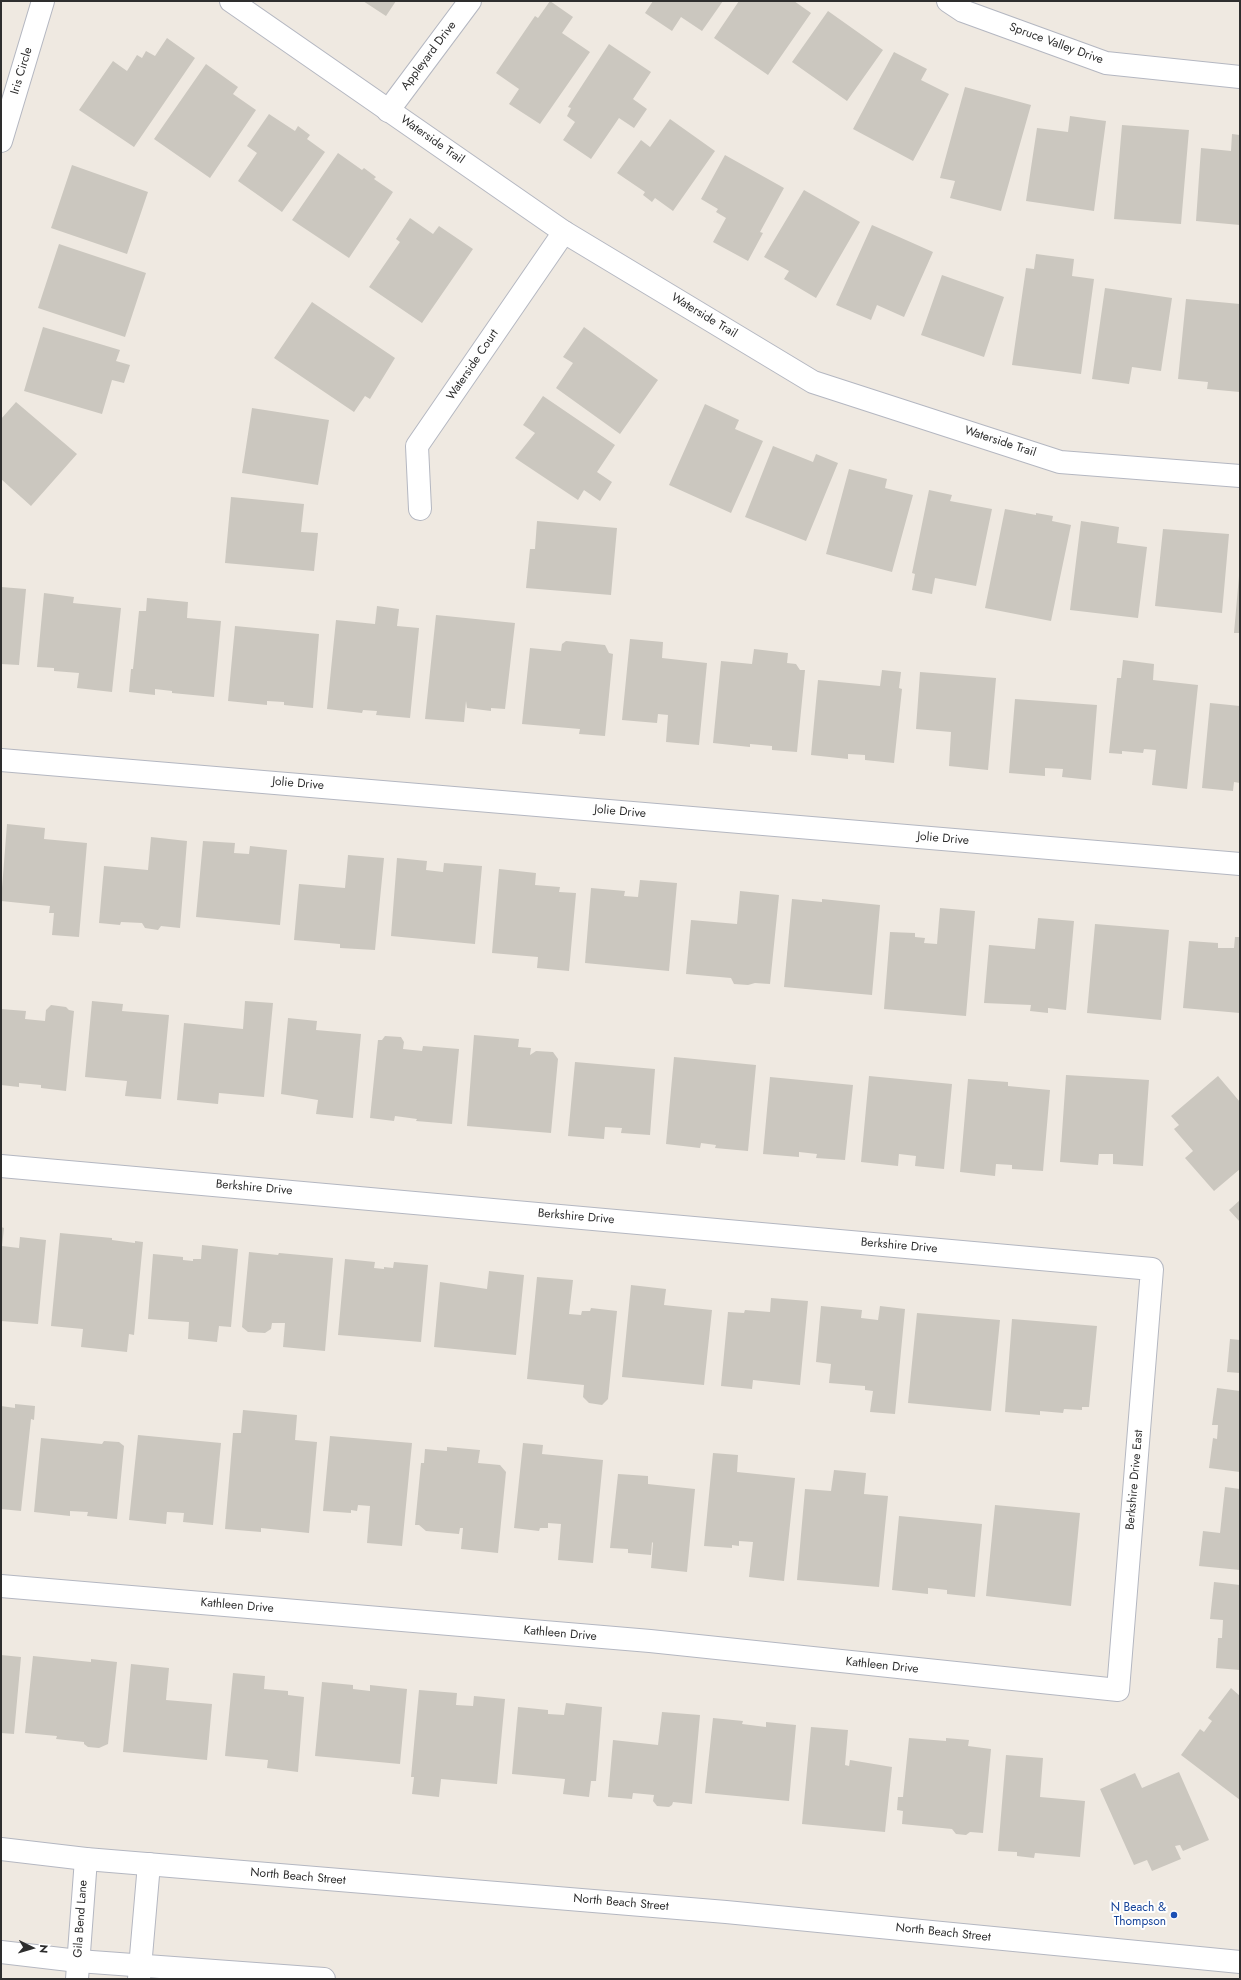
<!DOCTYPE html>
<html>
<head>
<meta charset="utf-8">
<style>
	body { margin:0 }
	#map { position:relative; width:1241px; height:1980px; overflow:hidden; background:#efe9e1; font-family:Jost,sans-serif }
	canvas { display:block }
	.frame { position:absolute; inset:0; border:2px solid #2e2e2e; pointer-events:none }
	.north { position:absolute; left:12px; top:1928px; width:40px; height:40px; -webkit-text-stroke:3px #fff; paint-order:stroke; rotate:95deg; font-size:11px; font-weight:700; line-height:16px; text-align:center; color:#2e2e2e }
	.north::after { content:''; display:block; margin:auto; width:14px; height:18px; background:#2e2e2e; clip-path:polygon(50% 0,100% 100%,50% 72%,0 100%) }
</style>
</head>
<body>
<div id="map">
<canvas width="1241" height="1980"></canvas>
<div class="frame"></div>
<div class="north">N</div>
</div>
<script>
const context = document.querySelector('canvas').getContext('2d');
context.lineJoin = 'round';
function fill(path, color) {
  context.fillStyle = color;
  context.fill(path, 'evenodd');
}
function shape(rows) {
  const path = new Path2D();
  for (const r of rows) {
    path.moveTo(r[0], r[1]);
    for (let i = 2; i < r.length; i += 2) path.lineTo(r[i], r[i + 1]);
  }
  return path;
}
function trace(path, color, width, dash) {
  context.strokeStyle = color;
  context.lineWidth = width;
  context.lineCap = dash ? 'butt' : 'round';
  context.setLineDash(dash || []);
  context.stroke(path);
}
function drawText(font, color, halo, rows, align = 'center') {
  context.font = font + ' Jost,sans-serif';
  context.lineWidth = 4;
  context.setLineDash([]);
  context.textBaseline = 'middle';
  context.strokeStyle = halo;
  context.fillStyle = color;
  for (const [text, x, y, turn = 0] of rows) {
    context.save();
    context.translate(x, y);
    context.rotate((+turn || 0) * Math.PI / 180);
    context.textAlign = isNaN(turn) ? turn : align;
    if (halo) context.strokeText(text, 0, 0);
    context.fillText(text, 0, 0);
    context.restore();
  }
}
fill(shape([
	[363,1,396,1,386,16],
	[550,1,573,17,562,33,590,52,540,124,509,104,519,89,496,73,535,16,538,18],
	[653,1,723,1,702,31,681,17,672,31,645,13],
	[739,1,794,1,811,13,768,75,714,38],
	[828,11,883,50,847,101,792,62],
	[167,38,195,58,134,147,79,110,113,61,127,71,137,55,142,58,146,51,155,56],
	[609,44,651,72,633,99,647,109,634,128,619,118,591,159,563,140,575,122,567,116,571,108,568,107],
	[894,52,927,69,921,80,949,94,913,161,853,129],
	[206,64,238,87,233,94,256,110,210,178,154,139],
	[965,87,1031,105,1001,211,950,198,955,181,940,178],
	[269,114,295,131,298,126,310,135,307,139,325,152,282,212,238,181,257,153,247,146],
	[1070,116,1106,121,1094,211,1026,201,1037,128,1068,132],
	[670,119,715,151,673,211,655,198,652,202,643,195,645,192,617,173,641,140,650,147],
	[1122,125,1189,130,1181,224,1114,219],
	[1232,134,1240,135,1240,225,1196,221,1201,148,1231,151],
	[338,153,362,170,364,168,376,177,374,179,393,192,349,258,292,220],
	[725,155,784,188,760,232,763,233,748,261,713,242,726,218,716,212,718,209,701,199],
	[72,165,148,192,127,254,51,228],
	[804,190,860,222,816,298,784,279,789,271,764,257],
	[410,218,433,234,439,226,473,249,422,323,369,287,400,242,396,239],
	[872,225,933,252,904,317,877,305,871,320,836,305],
	[59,244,146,273,125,337,38,308],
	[1036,254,1074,259,1072,276,1094,279,1081,374,1012,365,1026,268,1034,269],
	[942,275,1004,297,984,357,921,335],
	[1105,288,1172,298,1161,371,1132,367,1129,384,1092,379],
	[1186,299,1240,304,1240,392,1207,389,1208,382,1178,379],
	[312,302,395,358,370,399,365,396,354,412,274,358],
	[43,327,120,350,116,361,130,365,124,383,112,380,102,414,24,391],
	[584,327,658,380,620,434,556,388,573,363,563,357],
	[543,396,615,445,597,472,612,482,600,501,584,490,578,500,515,458,535,433,523,425],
	[16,402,77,454,31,506,1,479,1,419],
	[705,404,739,420,735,429,763,441,731,513,669,485],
	[252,408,329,420,318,485,242,473],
	[773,446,813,462,816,454,838,463,806,541,745,517],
	[849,469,887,479,885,488,913,495,892,572,826,554],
	[929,490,952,495,950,501,992,509,976,586,935,578,932,594,912,590,915,574,912,573],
	[231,497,304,504,301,532,318,533,314,571,225,563],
	[1005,509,1036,515,1036,513,1053,516,1052,521,1071,525,1051,621,985,608],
	[537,521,617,528,611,595,526,588,530,549,535,549],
	[1081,521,1119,527,1117,543,1147,547,1138,618,1070,610],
	[1163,529,1229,534,1222,613,1155,606],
	[1239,576,1240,576,1240,633,1234,633],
	[1,587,26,589,19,665,1,664],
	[44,593,74,597,73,603,121,608,112,692,77,688,79,673,54,671,54,668,37,667],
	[147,598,188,602,187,618,221,621,214,697,172,693,172,691,155,689,155,695,129,692,131,669,133,669,139,611,146,611],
	[377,606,399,609,397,626,419,628,410,718,376,715,377,711,363,710,362,713,327,709,336,620,375,624],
	[436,615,515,623,505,709,491,708,491,711,467,708,466,701,464,722,425,719],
	[235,626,319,634,313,708,284,705,284,702,267,701,267,705,228,701],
	[630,639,663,642,662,658,707,663,699,745,666,742,668,715,658,714,657,723,622,720],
	[566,641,605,645,609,653,613,654,605,736,579,734,580,729,522,724,530,648,561,651,562,644],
	[754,649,788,653,787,663,796,664,800,670,805,670,797,752,772,750,772,746,750,744,750,747,713,743,721,661,752,664],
	[1123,660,1154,664,1153,680,1198,685,1187,789,1152,785,1156,750,1144,749,1143,753,1122,751,1122,754,1109,753,1117,678,1121,678],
	[882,670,901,672,899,688,902,689,894,763,865,760,865,755,848,754,848,759,811,755,818,680,880,686],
	[920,672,996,678,988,770,949,766,951,732,916,729],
	[1015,699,1097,705,1091,780,1062,777,1063,769,1045,768,1045,776,1009,773],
	[1210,703,1240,706,1240,783,1234,782,1233,791,1202,788],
	[7,824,45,828,44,839,87,843,79,937,52,935,54,913,49,913,50,906,1,901],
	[151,837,187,841,180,928,161,926,158,930,145,928,142,923,121,922,120,925,99,923,104,866,148,870],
	[203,841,235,843,234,853,249,854,250,846,287,850,280,925,196,917],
	[348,855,384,858,375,950,340,948,340,944,294,940,299,884,345,888],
	[397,858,427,861,426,870,443,872,444,863,482,866,475,944,391,936],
	[499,869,536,873,535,885,560,887,559,892,576,893,569,971,537,968,538,957,492,953],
	[640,880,677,883,669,971,585,963,591,888,625,891,624,896,638,897],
	[740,891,779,895,770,984,755,983,748,985,734,984,731,978,686,974,691,920,737,924],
	[792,899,822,902,822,899,880,905,872,995,784,987],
	[940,908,975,911,966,1016,884,1009,890,932,915,933,915,937,925,938,924,943,937,944],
	[1038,918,1074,921,1066,1010,1048,1008,1048,1013,1030,1011,1031,1005,984,1003,989,945,1035,949],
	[1095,924,1169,930,1161,1020,1087,1013],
	[1235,937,1240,937,1240,1013,1183,1008,1189,941,1218,943,1218,948,1234,948],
	[92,1001,123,1004,122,1011,169,1015,161,1099,125,1096,127,1081,85,1077],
	[245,1001,273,1003,264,1097,219,1093,218,1104,177,1100,184,1023,243,1029],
	[51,1005,66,1007,69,1010,74,1011,66,1091,41,1088,41,1085,19,1083,19,1087,1,1085,1,1009,26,1011,25,1019,45,1021,46,1010],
	[288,1018,317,1021,316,1030,361,1034,353,1118,316,1114,318,1100,281,1094],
	[474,1035,519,1039,518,1047,531,1048,530,1055,536,1051,553,1052,558,1059,551,1133,467,1126],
	[385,1036,401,1037,404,1042,403,1049,422,1051,423,1046,459,1049,452,1124,416,1121,417,1119,395,1116,394,1121,370,1118,378,1040,382,1040],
	[674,1057,756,1065,748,1151,715,1148,716,1145,701,1143,700,1148,666,1144],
	[575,1062,655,1069,650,1135,621,1133,622,1128,605,1127,604,1139,568,1136],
	[1066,1075,1149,1080,1143,1166,1113,1164,1113,1154,1099,1154,1098,1165,1060,1162],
	[869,1076,952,1084,944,1169,915,1166,916,1156,899,1154,898,1166,861,1162],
	[1218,1076,1240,1102,1240,1169,1214,1191,1185,1158,1193,1151,1174,1129,1179,1125,1171,1116],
	[770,1077,853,1085,845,1160,816,1158,817,1154,799,1152,799,1157,763,1154],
	[968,1079,1008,1082,1008,1086,1050,1090,1043,1171,1012,1169,1012,1165,996,1164,995,1176,960,1172],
	[1240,1200,1240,1222,1229,1210],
	[1,1227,4,1228,2,1246,19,1248,20,1237,46,1240,38,1324,1,1321],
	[60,1233,112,1238,112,1240,135,1243,135,1241,143,1242,134,1335,129,1334,127,1352,81,1347,83,1329,51,1326],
	[202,1245,238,1249,231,1327,219,1326,217,1342,188,1339,189,1322,148,1319,153,1254,183,1257,183,1260,193,1261,193,1259,201,1259],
	[249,1252,278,1255,279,1253,333,1258,325,1351,283,1347,285,1323,272,1323,271,1329,265,1333,248,1332,242,1327],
	[345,1259,375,1262,374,1268,384,1269,384,1267,393,1268,394,1262,428,1265,421,1342,338,1335],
	[489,1271,524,1275,516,1355,434,1347,440,1282,487,1289],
	[537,1277,573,1280,569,1314,581,1315,582,1311,590,1311,591,1308,617,1311,608,1399,602,1405,589,1403,583,1397,584,1385,527,1379],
	[631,1285,666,1289,664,1305,712,1310,704,1385,622,1377],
	[771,1298,808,1301,800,1385,753,1380,752,1389,721,1386,728,1312,744,1313,745,1310,770,1312],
	[821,1306,862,1310,861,1318,878,1320,880,1306,905,1309,895,1414,870,1412,873,1391,865,1390,865,1386,829,1383,831,1364,816,1362],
	[917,1313,1000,1320,991,1411,908,1403],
	[1012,1319,1097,1326,1089,1407,1082,1407,1082,1410,1064,1409,1063,1413,1040,1411,1040,1415,1005,1412],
	[1230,1339,1240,1340,1240,1373,1227,1372],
	[1217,1388,1240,1391,1240,1472,1209,1468,1213,1438,1217,1439,1218,1425,1212,1425],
	[15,1404,35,1406,34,1420,31,1419,21,1511,1,1509,1,1406,15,1408],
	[243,1410,297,1415,295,1440,317,1442,309,1533,261,1528,261,1532,225,1529,233,1433,241,1433],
	[138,1435,221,1443,213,1525,183,1522,184,1513,167,1512,166,1524,129,1520],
	[330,1436,412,1443,402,1546,367,1543,370,1506,358,1505,357,1511,351,1510,351,1513,323,1511],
	[41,1438,102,1444,104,1441,119,1442,124,1446,117,1519,87,1516,88,1512,70,1511,70,1516,34,1512],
	[523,1443,543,1445,542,1454,603,1460,593,1563,558,1560,561,1524,548,1523,548,1528,540,1528,539,1531,514,1528],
	[447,1447,480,1450,478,1463,500,1465,506,1472,498,1553,461,1549,463,1528,460,1528,459,1534,426,1531,419,1525,415,1525,421,1463,424,1463,425,1449,447,1451],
	[713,1453,738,1455,737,1472,795,1478,784,1581,749,1577,753,1542,739,1541,739,1546,732,1545,732,1548,704,1546],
	[834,1470,866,1473,864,1494,888,1496,879,1587,797,1580,805,1489,831,1491],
	[618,1474,648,1476,648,1484,695,1489,687,1572,651,1568,653,1543,652,1542,651,1555,628,1553,628,1549,610,1548],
	[1225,1487,1240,1489,1240,1570,1199,1566,1203,1531,1220,1533],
	[995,1505,1080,1513,1071,1606,986,1596],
	[899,1516,982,1524,975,1597,947,1594,947,1590,928,1588,928,1594,892,1590],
	[1214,1582,1240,1585,1240,1670,1216,1668,1218,1638,1222,1638,1223,1620,1210,1619],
	[1,1655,21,1657,14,1734,1,1733],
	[33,1656,91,1662,91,1659,117,1662,108,1744,99,1748,88,1747,84,1744,84,1742,56,1739,57,1736,25,1733],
	[131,1664,169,1668,166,1700,212,1704,207,1760,123,1752],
	[233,1673,265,1676,264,1689,288,1691,288,1695,304,1697,298,1772,267,1768,268,1760,225,1756],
	[322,1682,353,1685,353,1689,370,1691,370,1685,407,1689,400,1764,315,1756],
	[1231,1688,1240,1696,1240,1800,1181,1755,1200,1729,1204,1732,1212,1721,1208,1718],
	[419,1690,457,1693,456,1705,473,1706,474,1696,505,1699,497,1784,441,1779,439,1797,412,1794,414,1777,411,1777],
	[566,1703,602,1707,596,1781,591,1781,589,1797,563,1794,565,1779,512,1774,518,1707,548,1710,548,1714,564,1715],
	[662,1712,700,1715,692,1804,673,1802,672,1805,669,1807,657,1806,653,1801,654,1795,633,1793,632,1799,608,1797,613,1740,658,1745],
	[713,1718,743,1721,742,1724,766,1727,766,1722,796,1725,789,1801,705,1793],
	[811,1727,848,1730,845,1765,849,1766,850,1760,892,1767,885,1832,802,1824],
	[909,1738,946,1741,946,1738,969,1740,968,1746,991,1749,983,1833,970,1832,966,1835,956,1834,952,1829,902,1824,903,1811,897,1810,898,1797,903,1797],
	[1006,1755,1043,1758,1040,1797,1085,1801,1080,1857,1035,1853,1034,1858,1017,1856,1017,1852,998,1851],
	[1179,1772,1209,1840,1183,1851,1180,1845,1175,1846,1181,1859,1152,1871,1147,1860,1134,1865,1100,1789,1135,1773,1142,1788]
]), '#cbc7bf');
const minor = shape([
	[948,1,963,11,1106,63,1240,77],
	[388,111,470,1],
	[1,141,43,1],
	[420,509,417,446,564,232],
	[1,760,1240,864],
	[1,1166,1152,1269,1118,1690,650,1641,1,1586],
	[77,1979,86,1859],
	[139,1979,149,1864]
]);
const tertiary = shape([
	[231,1,564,232,813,382,1060,462,1240,476]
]);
const secondary = shape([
	[1,1849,86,1859,726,1912,1240,1962],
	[1,1952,78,1961,324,1979]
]);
trace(minor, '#b4b7c1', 24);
trace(tertiary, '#b4b7c1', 24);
trace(secondary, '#b4b7c1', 24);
trace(minor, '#fff', 22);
trace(tertiary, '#fff', 22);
trace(secondary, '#fff', 22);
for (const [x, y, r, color] of [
	[1174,1915,4,"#1a4fb4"]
]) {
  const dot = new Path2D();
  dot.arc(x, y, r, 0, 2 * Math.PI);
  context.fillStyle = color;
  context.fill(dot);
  trace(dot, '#fff', 1.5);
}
drawText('12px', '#2e2e2e', '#fff', [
	["Spruce Valley Drive",1056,44,20],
	["Appleyard Drive",429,56,-53],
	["Iris Circle",22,71,-73],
	["Waterside Trail",432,140,35],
	["Waterside Trail",704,316,31],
	["Waterside Court",473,365,-56],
	["Waterside Trail",1000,442,18],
	["Jolie Drive",298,784,5],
	["Jolie Drive",620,812,5],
	["Jolie Drive",943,839,5],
	["Berkshire Drive",254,1188,5],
	["Berkshire Drive",576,1217,5],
	["Berkshire Drive",899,1246,5],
	["Berkshire Drive East",1135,1480,-85],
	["Kathleen Drive",237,1606,5],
	["Kathleen Drive",560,1634,5],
	["Kathleen Drive",882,1666,6],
	["North Beach Street",298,1877,5],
	["North Beach Street",621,1903,5],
	["Gila Bend Lane",81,1919,-86],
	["North Beach Street",943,1933,6]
]);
drawText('12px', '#164399', '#fff', [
	["N Beach &",1166,1908],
	["Thompson",1166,1922]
], 'right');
</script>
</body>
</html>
